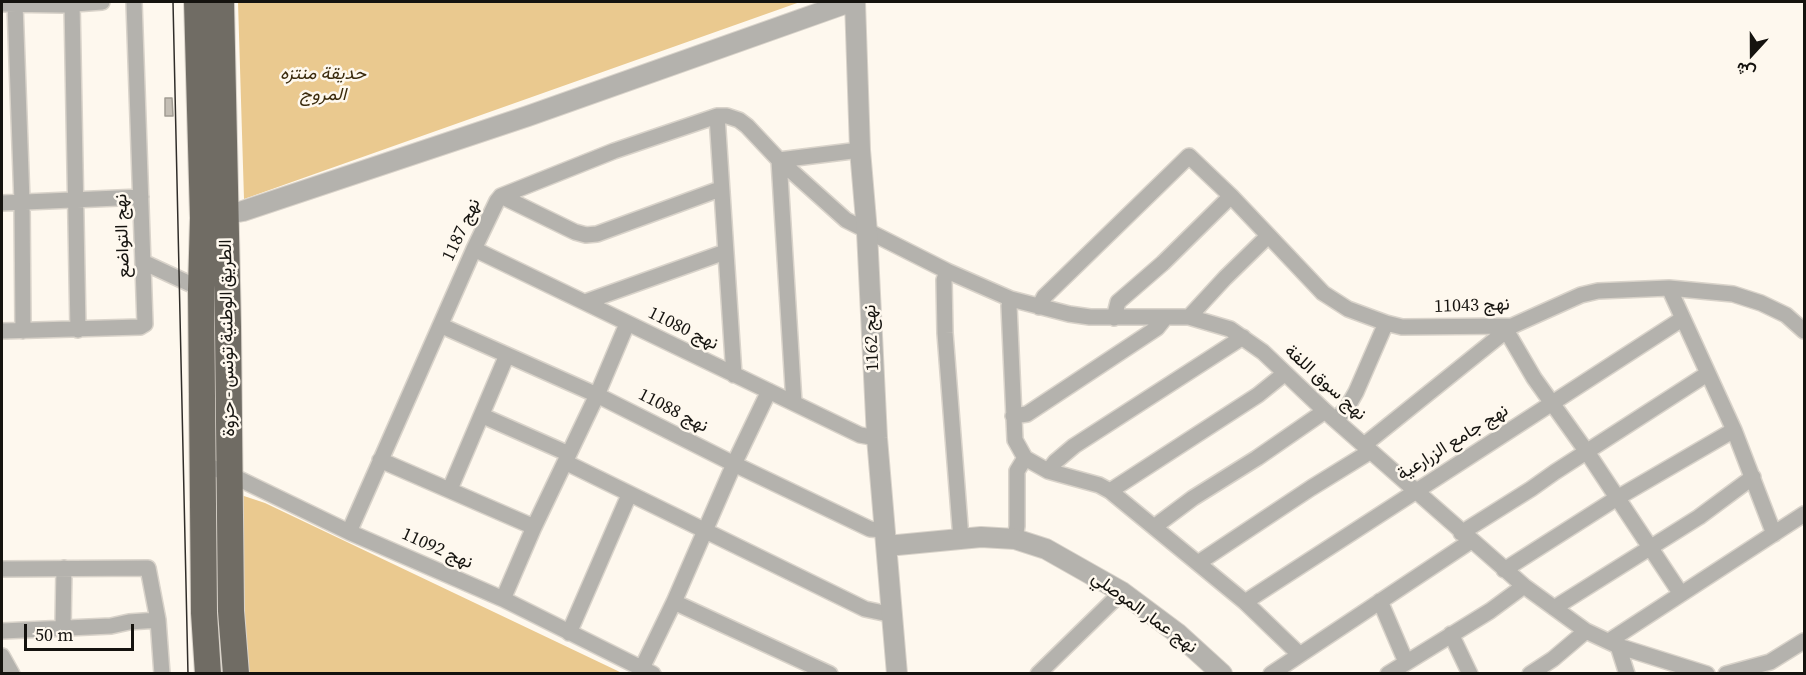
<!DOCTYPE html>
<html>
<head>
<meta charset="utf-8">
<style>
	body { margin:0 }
	#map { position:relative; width:1806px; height:675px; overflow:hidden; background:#fef8ee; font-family:"Source Serif 4",Vazirmatn,serif }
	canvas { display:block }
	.frame { position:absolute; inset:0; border:3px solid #15130f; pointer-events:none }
	.north { position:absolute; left:1722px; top:24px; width:60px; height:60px; -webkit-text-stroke:4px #fef8ee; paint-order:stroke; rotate:201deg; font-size:16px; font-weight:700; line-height:24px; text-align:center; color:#15130f }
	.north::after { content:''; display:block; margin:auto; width:21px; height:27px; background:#15130f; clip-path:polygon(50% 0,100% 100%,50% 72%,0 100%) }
	.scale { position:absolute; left:24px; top:624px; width:110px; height:27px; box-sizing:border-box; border:3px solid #15130f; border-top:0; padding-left:8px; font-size:18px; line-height:21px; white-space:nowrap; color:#15130f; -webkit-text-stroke:4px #fef8ee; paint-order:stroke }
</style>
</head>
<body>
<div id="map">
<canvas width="1806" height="675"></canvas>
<div class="frame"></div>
<div class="north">ش</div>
<div class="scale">50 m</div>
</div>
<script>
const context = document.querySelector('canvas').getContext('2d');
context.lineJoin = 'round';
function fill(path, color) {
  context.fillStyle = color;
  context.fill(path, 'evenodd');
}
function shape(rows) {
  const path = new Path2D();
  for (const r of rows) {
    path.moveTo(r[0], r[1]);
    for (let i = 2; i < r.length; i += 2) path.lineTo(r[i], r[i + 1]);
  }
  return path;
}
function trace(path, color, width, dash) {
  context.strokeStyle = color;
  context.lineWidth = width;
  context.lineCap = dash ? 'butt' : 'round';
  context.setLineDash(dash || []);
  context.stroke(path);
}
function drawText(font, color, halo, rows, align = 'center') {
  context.font = font + ' "Source Serif 4",Vazirmatn,serif';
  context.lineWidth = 5;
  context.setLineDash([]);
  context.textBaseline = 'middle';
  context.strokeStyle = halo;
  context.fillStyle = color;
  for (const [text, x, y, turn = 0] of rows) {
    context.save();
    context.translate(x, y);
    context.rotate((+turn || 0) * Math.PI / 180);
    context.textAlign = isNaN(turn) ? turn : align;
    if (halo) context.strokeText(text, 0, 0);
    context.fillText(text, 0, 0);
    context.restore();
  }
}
fill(shape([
	[238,2,800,2,244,199],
	[238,494,265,503,622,673,247,673]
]), '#eac98f');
const building = shape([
	[165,98,172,98,173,116,165,116,165,98]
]);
fill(building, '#c4beb4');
trace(building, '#a19c92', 1.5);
const minor = shape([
	[72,3,78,330],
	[2,4,61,5,102,2],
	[15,4,22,202,23,331],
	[717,116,734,375],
	[501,196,575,232,586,235,597,234,720,189],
	[2,203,141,197],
	[474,249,860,435,877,438],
	[143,262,201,289],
	[947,271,944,280,945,333,961,539],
	[1669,288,1734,430,1774,534],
	[1011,299,1009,306,1015,440,1025,458,1017,471,1017,526,1015,539],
	[585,302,725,252],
	[1039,307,1044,297,1189,156,1231,196,1323,293,1348,309,1386,323,1402,327,1512,326,1581,295,1598,291,1669,288,1733,294,1761,303,1786,315,1804,331],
	[1189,317,1225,278,1268,236],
	[1114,318,1118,302,1163,263,1231,196],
	[442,326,597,395,734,464,870,529,885,530],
	[1506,330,1534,378,1587,452,1681,594],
	[2,331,140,327,145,324,134,2],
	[794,403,779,160,860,150],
	[483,416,569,454],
	[1013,416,1027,414,1157,328,1165,318],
	[1336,420,1348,406,1356,392,1386,323],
	[1364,445,1512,326],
	[1025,458,1048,471,1099,485,1110,491,1245,602,1299,654],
	[380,460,534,527],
	[565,462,865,609,893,615],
	[203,464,229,474,349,532,503,599,653,674],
	[1048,471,1055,462,1074,446,1243,337],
	[450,489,507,355],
	[1110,491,1258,395,1284,374],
	[1154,527,1193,498,1257,458,1325,411],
	[349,532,474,249,497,201,501,196,614,151,717,116,727,116,739,120,747,126,779,160,846,220,947,271,1011,299,1069,314,1090,317,1189,317,1230,329,1263,352,1325,411,1524,586,1586,631,1618,646,1707,674],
	[1461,533,1531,489,1555,472,1707,374],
	[1198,563,1311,488,1371,451],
	[2,569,148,568,158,620,162,674],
	[1504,570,1617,498,1734,430],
	[503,599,534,527,597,395,627,324],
	[1380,601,1406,662],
	[674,602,830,674],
	[1245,602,1682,319],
	[1554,608,1699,517,1753,477],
	[63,627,64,568],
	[2,631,111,626,129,622,158,620],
	[569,633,629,495],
	[1451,634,1470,674],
	[1609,641,1804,514],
	[1618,646,1627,674],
	[2,656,12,674],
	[642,668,674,602,734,464,769,391],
	[1038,674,1122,592],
	[1271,674,1471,541],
	[1388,674,1490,611,1524,586],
	[1530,674,1553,659,1586,631],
	[1726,674,1770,662,1804,641]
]);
const tertiary = shape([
	[855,2,860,150,867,232,877,438,897,674],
	[212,217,243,211,528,116,850,2],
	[887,546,981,537,1015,539,1046,549,1122,592,1177,633,1222,674]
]);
const trunk = shape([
	[197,2,203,218,201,289,204,613,208,674],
	[221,2,228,327,231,611,236,674]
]);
trace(minor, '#d9d3ca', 18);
trace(tertiary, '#d9d3ca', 22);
trace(trunk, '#d9d3ca', 28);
trace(minor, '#b4b2ad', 15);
trace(tertiary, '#b4b2ad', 20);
trace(trunk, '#706c64', 26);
trace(shape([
	[173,2,188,674]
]), '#302d29', 1.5);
drawText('italic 18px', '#3b2b0d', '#fef8ee', [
	["حديقة منتزه",323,74],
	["المروج",323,95]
]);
drawText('18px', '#15130f', '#fef8ee', [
	["نهج 1187",462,230,-65],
	["نهج التواضع",123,236,-92],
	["نهج 11043",1472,306,-2],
	["نهج 11080",683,329,26],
	["الطريق الوطنية تونس - حزوة",228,338,-91],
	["نهج 1162",872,338,-93],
	["نهج سوق اللفة",1325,383,42],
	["نهج 11088",673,411,27],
	["نهج جامع الزرارعية",1453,443,-32],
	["نهج 11092",437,549,24],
	["نهج عمار الموصلي",1144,613,36]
]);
</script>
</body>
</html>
